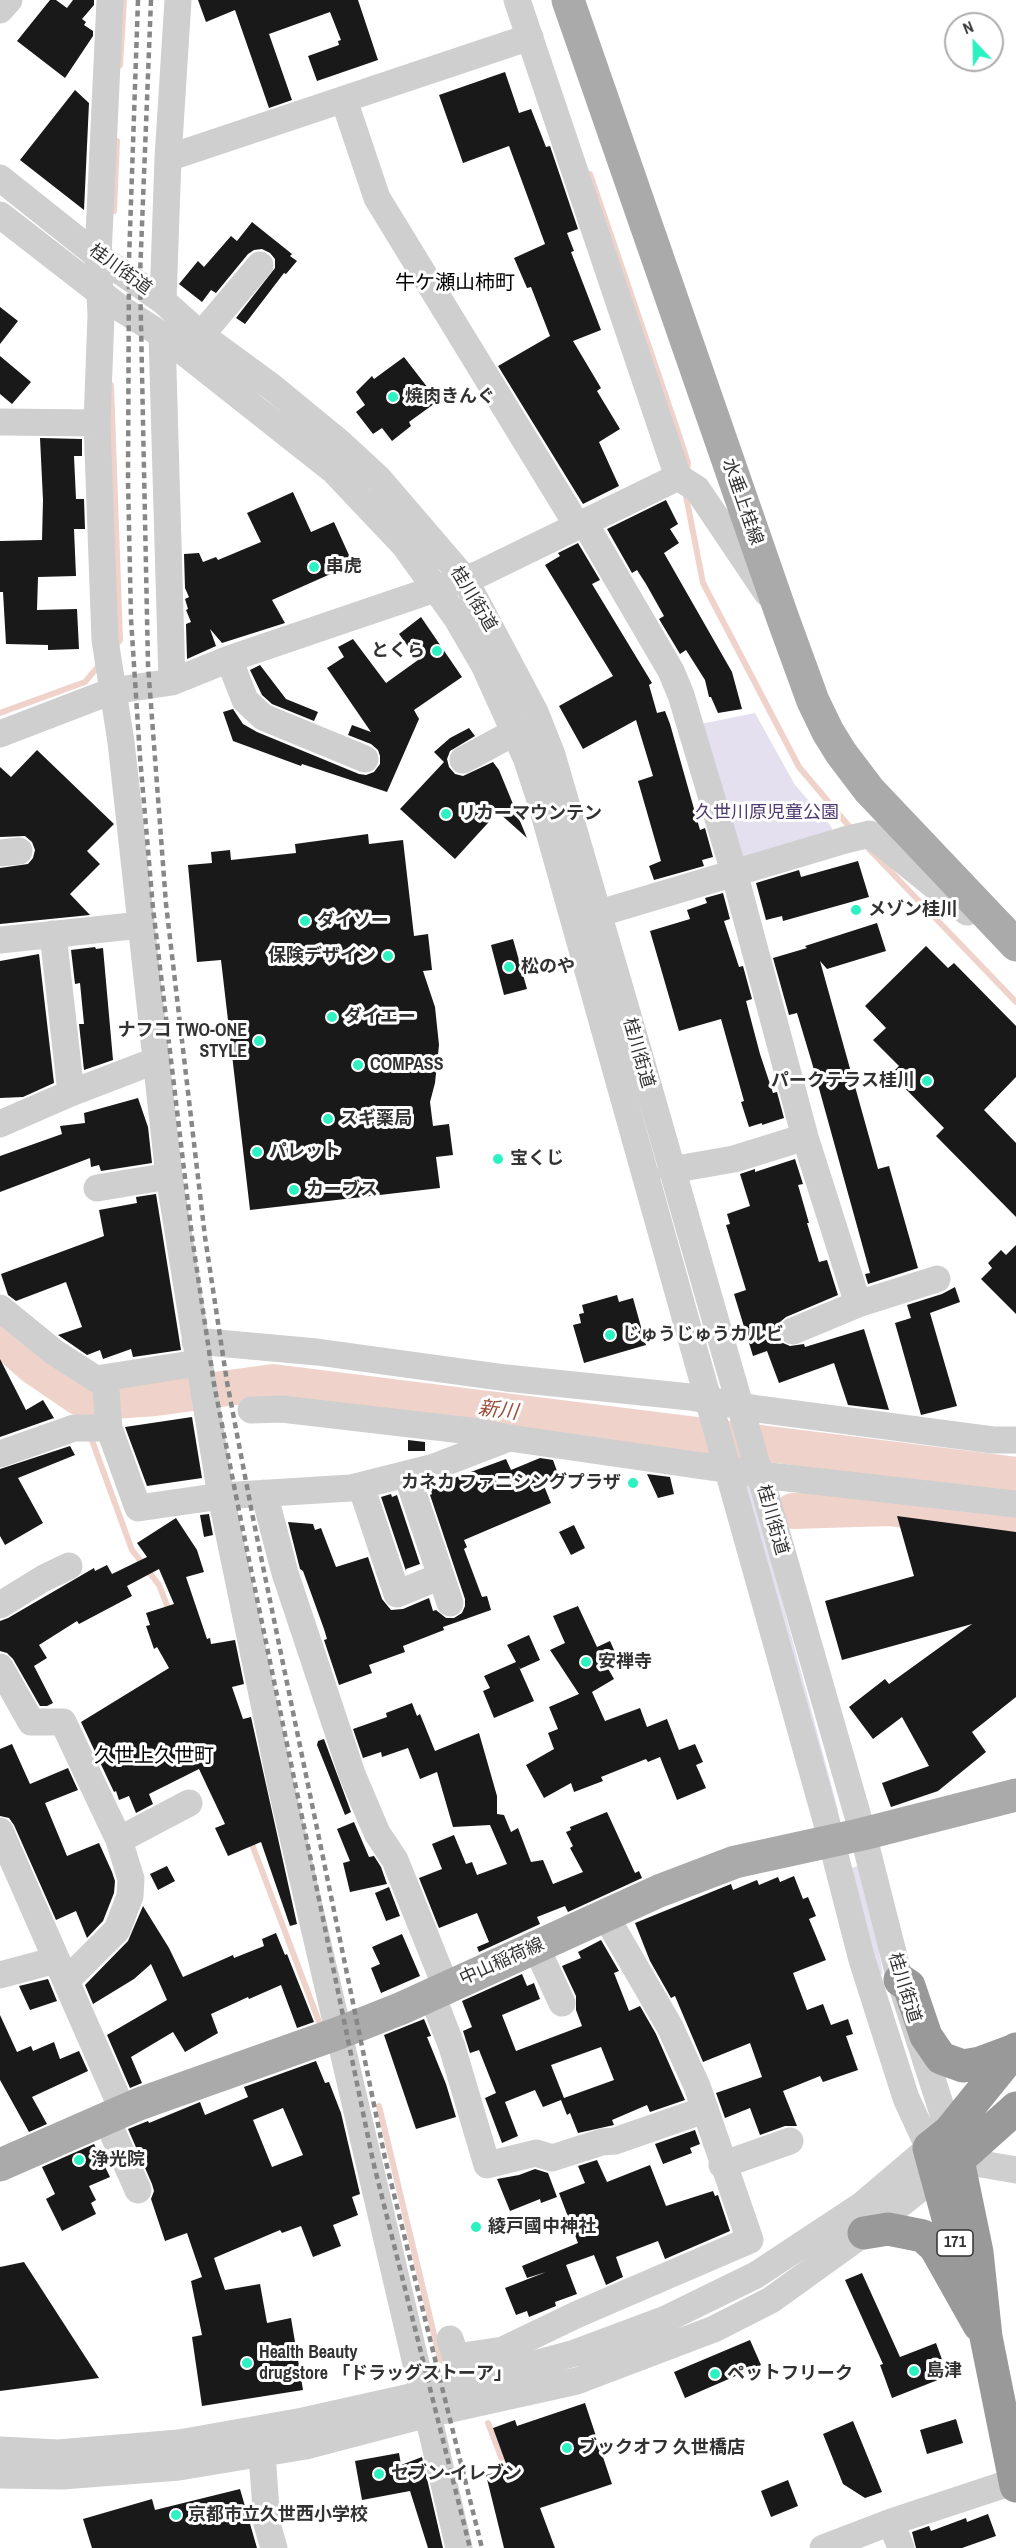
<!DOCTYPE html>
<html>
<head>
<meta charset="utf-8">
<style>
	body { margin:0 }
	#map { position:relative; width:1016px; height:2548px; overflow:hidden; background:#fff; font-family:"Archivo Narrow",sans-serif }
	canvas { display:block }
	.north { position:absolute; left:944px; top:12px; width:60px; height:60px; box-sizing:border-box; background:#fff; border:2px solid #adadad; border-radius:50%; rotate:338deg; font-size:16px; font-weight:700; line-height:24px; text-align:center; color:#323232 }
	.north::after { content:''; display:block; margin:auto; width:21px; height:27px; background:#2cf1c1; clip-path:polygon(50% 0,100% 100%,50% 72%,0 100%) }
</style>
</head>
<body>
<div id="map">
<canvas width="1016" height="2548"></canvas>
<div class="north">N</div>
</div>
<script>
const context = document.querySelector('canvas').getContext('2d');
context.lineJoin = 'round';
function fill(path, color) {
  context.fillStyle = color;
  context.fill(path, 'evenodd');
}
function shape(rows) {
  const path = new Path2D();
  for (const r of rows) {
    path.moveTo(r[0], r[1]);
    for (let i = 2; i < r.length; i += 2) path.lineTo(r[i], r[i + 1]);
  }
  return path;
}
function trace(path, color, width, dash) {
  context.strokeStyle = color;
  context.lineWidth = width;
  context.lineCap = dash ? 'butt' : 'round';
  context.setLineDash(dash || []);
  context.stroke(path);
}
function drawText(font, color, halo, rows, align = 'center') {
  context.font = font + ' "Archivo Narrow","Noto Sans JP",sans-serif';
  context.lineWidth = 6;
  context.setLineDash([]);
  context.textBaseline = 'middle';
  context.strokeStyle = halo;
  context.fillStyle = color;
  for (const [text, x, y, turn = 0] of rows) {
    context.save();
    context.translate(x, y);
    context.rotate((+turn || 0) * Math.PI / 180);
    context.textAlign = isNaN(turn) ? turn : align;
    if (halo) context.strokeText(text, 0, 0);
    context.fillText(text, 0, 0);
    context.restore();
  }
}
fill(shape([
	[755,713,795,785,831,826,834,835,748,861,736,852,701,724],
	[751,1485,838,1810,836,1811,746,1486],
	[858,1866,873,1918,883,1974,878,1975,848,1869]
]), '#e4e0ef');
trace(shape([
	[120,65,124,0],
	[590,174,678,432,688,463,687,471],
	[114,211,117,141],
	[111,385,120,640,115,646],
	[685,491,703,583,799,767,853,831],
	[0,713,85,682,101,663],
	[868,848,1016,1002],
	[78,1397,86,1422],
	[90,1435,132,1550,159,1585,170,1613],
	[250,1839,321,2027],
	[379,2106,440,2359,450,2367],
	[488,2423,508,2475]
]), '#efd3cb', 6);
trace(shape([
	[0,1337,34,1367,78,1397,100,1402,156,1398,273,1382,1016,1475],
	[793,1511,889,1508,1016,1525]
]), '#efd3cb', 36);
fill(shape([
	[50,0,56,0,67,8,73,0,94,0,94,5,82,19,86,22,84,25,93,31,93,36,65,78,17,41],
	[198,0,358,0,378,60,317,81,308,56,339,45,338,41,341,40,330,12,269,34,292,100,269,108,235,10,206,22],
	[505,72,519,113,531,109,546,147,550,146,578,229,567,233,574,251,571,252,601,330,573,341,601,388,597,391,620,429,599,442,619,486,583,504,498,366,550,336,531,287,527,288,514,258,545,244,509,146,463,163,439,95],
	[75,90,89,103,84,210,20,160],
	[252,222,292,254,290,256,297,261,286,274,284,273,245,324,236,318,275,268,275,259,270,253,262,249,254,250,248,254,216,293,211,290,202,302,179,284,198,261,204,267,231,236,237,241],
	[0,307,18,321,0,344],
	[0,356,31,382,12,404,0,394],
	[404,357,438,401,409,422,411,426,392,441,382,428,373,434,356,412,365,405,356,392,372,376,374,379],
	[40,438,82,439,82,456,74,456,76,499,84,499,85,529,74,529,76,576,38,577,37,610,77,609,79,649,48,650,48,645,6,644,3,592,0,592,0,541,42,540,43,500],
	[293,492,311,532,334,522,353,564,272,600,285,623,222,643,210,629,216,646,187,659,186,624,191,622,186,610,188,609,185,599,189,597,185,588,184,554,199,553,203,562,216,557,218,560,261,542,247,513],
	[666,500,678,524,670,529,679,543,664,553,732,672,742,709,718,713,711,697,709,697,705,680,686,650,680,654,659,619,664,616,646,584,637,570,632,573,607,529],
	[578,543,600,580,592,584,652,683,649,685,657,713,665,711,670,724,700,830,705,828,713,857,702,860,704,866,654,880,649,866,661,861,638,781,653,776,636,720,583,749,559,706,613,676,545,565,560,556,558,553],
	[421,617,462,677,414,710,419,719,387,792,302,764,301,766,233,741,223,712,233,709,243,724,257,732,359,774,366,775,374,772,380,764,380,756,378,750,371,744,348,735,352,725,371,732,327,668,344,657,338,647,353,639,386,683,418,660,399,634],
	[260,665,286,699,318,712,314,721,272,704,262,695,250,670],
	[469,728,475,736,450,751,447,759,449,767,455,774,463,776,493,762,499,770,527,838,498,812,455,859,400,809,444,762,434,752,450,738],
	[37,750,114,824,87,851,100,864,70,894,90,915,0,924,0,868,28,864,33,858,35,850,32,842,25,836,0,837,0,767,11,777],
	[368,834,369,844,403,840,414,936,428,934,432,970,423,971,435,1007,439,1045,435,1083,430,1102,433,1126,449,1124,453,1155,436,1157,440,1188,250,1210,221,960,197,962,188,865,212,863,211,852,230,850,231,860,296,853,295,844],
	[858,861,869,897,783,921,782,916,766,920,756,883,799,870,801,877],
	[723,893,730,919,724,921,739,967,743,966,752,999,746,1001,760,1054,773,1093,777,1092,784,1118,762,1125,762,1123,749,1127,741,1102,744,1101,721,1019,679,1031,650,931,690,919,687,910,707,903,705,898],
	[877,923,886,951,827,969,820,961,878,1169,889,1166,918,1268,868,1284,865,1274,870,1273,812,1063,797,1013,789,1015,773,958,807,948,805,946],
	[513,939,527,989,504,995,491,945],
	[926,946,948,968,954,963,1016,1026,1016,1077,984,1110,1016,1143,1016,1217,936,1136,944,1128,891,1074,899,1066,873,1040,886,1028,865,1006],
	[95,947,96,949,103,948,113,1060,84,1070,79,1024,84,1024,80,983,75,984,71,950],
	[39,954,54,1083,23,1097,0,1098,0,961],
	[138,1098,148,1127,152,1163,101,1171,99,1165,91,1167,90,1158,0,1192,0,1156,62,1134,60,1126,85,1123,84,1113],
	[795,1159,803,1184,798,1185,809,1223,807,1223,819,1262,827,1260,838,1295,786,1317,780,1322,778,1328,778,1336,783,1343,790,1346,804,1344,805,1347,864,1329,889,1410,848,1405,834,1363,779,1383,767,1351,753,1356,734,1294,746,1290,726,1225,730,1224,727,1214,750,1206,740,1174,755,1169,755,1172],
	[156,1194,181,1350,133,1357,131,1349,103,1359,100,1350,87,1355,58,1335,82,1327,66,1282,16,1301,8,1295,1,1274,104,1236,99,1210,137,1203,136,1197],
	[1016,1245,1016,1314,981,1279,992,1268,988,1263,1001,1250,1006,1255],
	[955,1287,960,1302,930,1313,957,1406,921,1415,895,1323,911,1318,907,1305,942,1294],
	[617,1295,619,1302,633,1298,646,1345,584,1363,573,1325,581,1323,579,1314,584,1313,582,1305],
	[0,1359,26,1410,43,1400,54,1418,0,1437],
	[192,1417,202,1478,147,1486,125,1427],
	[408,1440,425,1442,425,1451,408,1451],
	[70,1446,75,1455,18,1478,43,1523,5,1545,0,1536,0,1469],
	[540,1458,553,1460,558,1474,542,1481,551,1503,464,1540,467,1547,464,1549,482,1597,487,1596,491,1610,443,1627,444,1630,403,1646,405,1652,369,1665,372,1673,339,1685,324,1640,327,1639,324,1629,303,1571,300,1569,288,1522,313,1524,315,1530,321,1528,336,1567,368,1557,382,1599,391,1610,403,1609,429,1598,433,1611,436,1610,446,1618,454,1618,462,1613,465,1606,465,1599,430,1495,432,1494,430,1487,506,1459,511,1470],
	[647,1474,670,1477,674,1494,658,1498],
	[391,1494,392,1497,397,1495,420,1564,406,1569,406,1571,381,1497],
	[209,1514,213,1535,204,1537,200,1515],
	[897,1516,1016,1532,1016,1697,972,1732,986,1752,938,1791,891,1807,882,1783,929,1766,902,1717,873,1739,849,1707,885,1679,889,1684,972,1624,842,1660,825,1601,914,1576],
	[176,1518,197,1550,204,1572,186,1577,207,1639,210,1638,211,1644,235,1640,244,1684,232,1687,243,1719,251,1717,297,1924,290,1926,261,1842,228,1856,215,1828,225,1824,199,1769,149,1794,153,1804,136,1813,129,1796,119,1800,116,1791,114,1792,81,1722,169,1668,157,1647,154,1649,146,1626,150,1625,146,1613,174,1604,159,1569,127,1586,132,1596,79,1624,77,1621,39,1645,47,1658,34,1666,53,1703,47,1706,40,1706,13,1659,7,1653,0,1651,0,1621,8,1618,94,1568,95,1571,107,1565,112,1574,147,1557,137,1543],
	[574,1525,585,1548,571,1555,559,1532],
	[578,1606,597,1647,610,1641,618,1659,606,1665,614,1679,592,1692,605,1721,640,1708,647,1727,667,1719,679,1750,695,1744,703,1762,696,1765,706,1788,677,1800,660,1757,648,1762,646,1759,601,1777,603,1781,574,1792,571,1783,544,1798,526,1765,554,1749,548,1733,558,1729,549,1707,579,1694,550,1650,565,1643,553,1616],
	[529,1635,540,1660,520,1669,518,1665,534,1701,494,1718,483,1691,490,1688,484,1676,516,1662,507,1645],
	[412,1703,417,1716,420,1714,435,1751,479,1733,497,1796,497,1814,504,1815,511,1832,518,1828,531,1862,543,1860,553,1884,583,1872,570,1848,573,1846,566,1832,571,1830,570,1827,607,1812,635,1873,639,1871,642,1878,568,1912,565,1906,537,1917,540,1924,479,1952,477,1947,489,1942,477,1913,439,1928,419,1878,442,1869,432,1844,454,1835,466,1864,472,1862,477,1875,507,1864,490,1825,453,1827,437,1772,420,1779,408,1748,382,1757,381,1752,363,1758,353,1729,387,1717,386,1713],
	[324,1739,351,1812,345,1815,317,1745,318,1741],
	[12,1744,30,1784,68,1768,78,1790,45,1803,67,1856,99,1843,112,1872,115,1881,114,1893,103,1921,87,1938,76,1911,56,1920,14,1825,9,1818,0,1816,0,1749],
	[354,1822,369,1857,374,1856,381,1867,387,1884,350,1892,343,1863,350,1861,337,1829],
	[167,1866,175,1881,158,1890,150,1874],
	[794,1876,803,1899,808,1897,816,1916,809,1919,826,1960,793,1973,807,2010,823,2004,831,2025,848,2019,853,2034,846,2036,858,2070,823,2082,820,2076,783,2091,797,2126,785,2126,760,2135,750,2108,725,2118,716,2093,762,2077,750,2043,703,2062,675,1996,671,1998,650,1961,635,1923,731,1884,733,1890,757,1880,759,1885,778,1877,780,1882],
	[389,1887,400,1916,386,1921,375,1893],
	[143,1906,169,1948,183,1977,233,1955,234,1958,264,1946,262,1939,276,1933,285,1955,287,1954,314,2022,297,2028,281,1985,249,1999,248,1997,211,2014,218,2033,185,2052,173,2032,131,2057,142,2083,130,2088,107,2035,167,2000,151,1964,134,1979,93,2004,85,1985,128,1941],
	[402,1934,420,1976,381,1993,371,1968,380,1964,372,1947],
	[601,1940,619,1971,614,1973,629,2011,640,2006,656,2034,685,2100,650,2112,647,2105,612,2120,614,2125,578,2133,570,2113,567,2115,561,2100,543,2107,535,2090,505,2102,518,2136,502,2143,485,2098,496,2093,479,2050,470,2053,463,2031,472,2027,462,2001,522,1974,527,1986,534,1983,540,1999,502,2015,516,2051,582,2026,576,2010,576,1996,562,1966,581,1958,578,1952],
	[601,2047,614,2080,564,2098,551,2065],
	[48,1979,57,2001,30,2010,19,1986],
	[0,2015,17,2052,31,2046,33,2051,54,2042,60,2059,79,2051,88,2071,32,2097,47,2124,29,2132,0,2080],
	[424,2019,431,2036,427,2037,446,2084,456,2117,416,2129,384,2035],
	[316,2061,325,2083,329,2082,341,2113,360,2194,352,2197,358,2215,333,2225,341,2246,313,2257,301,2226,282,2233,280,2230,214,2258,225,2290,260,2284,267,2323,291,2318,303,2390,202,2406,192,2337,202,2335,191,2281,202,2277,187,2233,165,2241,151,2199,154,2191,152,2184,128,2129,148,2121,149,2123,200,2102,205,2115,248,2097,244,2087],
	[283,2108,303,2155,272,2167,253,2120],
	[695,2130,700,2144,690,2148,692,2153,663,2164,655,2144],
	[94,2144,110,2177,89,2186,96,2200,91,2203,96,2214,62,2231,46,2199,55,2194,42,2167],
	[597,2160,607,2182,650,2165,666,2206,713,2191,715,2196,718,2195,730,2231,665,2259,658,2241,616,2257,623,2277,606,2285,594,2255,566,2265,577,2294,555,2302,556,2306,529,2317,527,2311,516,2315,505,2288,546,2272,527,2278,522,2266,578,2243,559,2193,585,2183,578,2166],
	[535,2169,548,2173,557,2197,541,2203,540,2199,510,2211,497,2179,519,2175],
	[24,2262,99,2378,0,2391,0,2267],
	[862,2273,900,2357,936,2343,948,2376,892,2398,880,2365,883,2364,845,2280],
	[750,2340,761,2365,685,2398,674,2372],
	[585,2403,612,2484,540,2508,555,2548,504,2548,486,2475,508,2469,493,2428,515,2420,517,2426],
	[956,2419,963,2443,927,2454,920,2430],
	[853,2421,882,2492,865,2498,843,2484,823,2434],
	[399,2453,401,2465,422,2457,443,2548,428,2548,410,2491,362,2500,355,2461],
	[788,2480,798,2506,771,2517,761,2491],
	[240,2489,257,2548,92,2548,83,2519,152,2499,155,2510],
	[988,2514,996,2536,962,2548,916,2548,912,2532,929,2526,931,2531,966,2518,967,2522]
]), '#191919');
trace(shape([
	[110,0,98,256,101,315,97,423,105,640,121,742,169,1176,221,1496,281,1786,459,2548],
	[517,0,678,477],
	[0,10,9,0],
	[344,100,377,198,577,525],
	[168,158,530,37],
	[0,178,98,256,163,301,201,335,272,387,339,442,379,479,464,578,535,712,552,755,640,1057,863,1834,900,1980,949,2132],
	[0,215,120,308,162,335,334,471,405,546,456,617,484,665,527,760,541,803,826,1820,862,1960,906,2098,929,2148,862,2205,756,2275,666,2319,575,2353,424,2394,303,2421,179,2443,58,2453,0,2450],
	[163,301,168,158,178,0],
	[162,335,172,682],
	[201,335,260,265],
	[0,422,97,423],
	[584,522,671,671,681,695,734,872,805,1137,858,1304,937,1279],
	[229,659,245,700,263,717,365,759],
	[0,734,112,691,172,682,229,659,479,574,678,477,697,489,767,593],
	[463,760,515,732],
	[0,853,19,851],
	[580,919,845,840,870,834,967,912],
	[53,934,71,1093],
	[0,940,141,925],
	[0,1124,71,1093,157,1060],
	[671,1170,734,1159,805,1137],
	[97,1188,169,1176],
	[0,1308,54,1352,96,1379,198,1363],
	[793,1331,858,1304],
	[195,1341,317,1352,506,1378,690,1397,758,1409,993,1440,1016,1440],
	[105,1378,109,1428,138,1508,221,1496,351,1488,434,1467,509,1438,779,1477,1016,1504],
	[251,1410,282,1409,479,1432,509,1438],
	[0,1454,74,1428,109,1428],
	[407,1475,450,1603],
	[361,1486,397,1594,441,1576],
	[264,1493,285,1573,352,1774,377,1833,395,1860,446,1987],
	[0,1605,44,1578,69,1566],
	[0,1667,31,1722,63,1722,119,1840,131,1879,130,1896,117,1930,66,1981],
	[0,1831,123,2111],
	[119,1840,189,1803],
	[536,1947,562,2003],
	[0,1975,56,1960],
	[432,1995,452,2047,487,2165,536,2153,552,2158,602,2142,615,2141,704,2110],
	[106,2118,138,2190],
	[958,2160,1016,2170],
	[722,2165,790,2141],
	[450,2339,456,2357,503,2350,578,2314,750,2240,697,2086,670,2027,605,1915],
	[262,2453,267,2524,274,2548],
	[0,2475,62,2476,179,2467,306,2446,428,2414,577,2381,714,2329,771,2300,864,2233,936,2176],
	[891,2522,901,2548],
	[823,2548,891,2522,1015,2481]
]), '#cfcfcf', 27);
trace(shape([
	[568,0,782,616,813,701,828,732,841,753,869,790,1016,945],
	[0,2165,139,2104,339,2033,402,2008,659,1891,735,1862,863,1834,1016,1795]
]), '#aaa', 33);
trace(shape([
	[900,1980,909,1986,926,2036,941,2058,963,2066,980,2063,1015,2050],
	[949,2132,958,2160,977,2252,986,2337,1016,2486],
	[942,2172,958,2160,1016,2108],
	[864,2233,888,2229,923,2236,935,2247,979,2325],
	[955,2244,929,2148,949,2132,1016,2049]
]), '#999', 33);
trace(shape([
	[138,0,129,260,128,480,131,619,140,757,153,908,192,1237,214,1384,241,1521,373,2161,470,2548],
	[151,0,140,275,148,665,166,904,205,1237,227,1382,253,1518,385,2158,482,2548]
]), '#878787', 4.5, [6, 4.5]);
for (const [x, y, r, color] of [
	[393,397,6,"#2cf1c1"],
	[314,567,6,"#2cf1c1"],
	[437,651,6,"#2cf1c1"],
	[446,814,6,"#2cf1c1"],
	[856,910,6,"#2cf1c1"],
	[305,921,6,"#2cf1c1"],
	[388,956,6,"#2cf1c1"],
	[509,967,6,"#2cf1c1"],
	[332,1017,6,"#2cf1c1"],
	[259,1041,6,"#2cf1c1"],
	[358,1065,6,"#2cf1c1"],
	[927,1081,6,"#2cf1c1"],
	[328,1119,6,"#2cf1c1"],
	[257,1152,6,"#2cf1c1"],
	[498,1159,6,"#2cf1c1"],
	[294,1190,6,"#2cf1c1"],
	[610,1335,6,"#2cf1c1"],
	[633,1483,6,"#2cf1c1"],
	[586,1662,6,"#2cf1c1"],
	[79,2160,6,"#2cf1c1"],
	[476,2227,6,"#2cf1c1"],
	[247,2363,6,"#2cf1c1"],
	[914,2371,6,"#2cf1c1"],
	[715,2374,6,"#2cf1c1"],
	[567,2448,6,"#2cf1c1"],
	[379,2474,6,"#2cf1c1"],
	[176,2515,6,"#2cf1c1"]
]) {
  const dot = new Path2D();
  dot.arc(x, y, r, 0, 2 * Math.PI);
  context.fillStyle = color;
  context.fill(dot);
  trace(dot, '#fff', 2);
}
for (const [x, y, w] of [
	[955,2243,36]
]) {
  const box = new Path2D();
  box.roundRect(x - w / 2, y - 13, w, 26, 4.5);
  context.fillStyle = '#fff';
  context.fill(box);
  trace(box, '#323232', 1.5);
}
drawText('bold 16px', '#323232', null, [
	["171",955,2243]
]);
drawText('18px', '#323232', '#fff', [
	["桂川街道",120,270,36],
	["水垂上桂線",742,502,71],
	["桂川街道",473,599,59],
	["桂川街道",638,1053,74],
	["桂川街道",772,1520,74],
	["中山稲荷線",502,1962,-24],
	["桂川街道",904,1988,73]
]);
drawText('bold 18px', '#323232', '#fff', [
	["焼肉きんぐ",405,397],
	["串虎",326,567],
	["とくら",425,651,"right"],
	["リカーマウンテン",458,814],
	["メゾン桂川",868,910],
	["ダイソー",317,921],
	["保険デザイン",376,956,"right"],
	["松のや",521,967],
	["ダイエー",344,1017],
	["ナフコ TWO-ONE",247,1031,"right"],
	["STYLE",247,1052,"right"],
	["COMPASS",370,1065],
	["パークテラス桂川",915,1081,"right"],
	["スギ薬局",340,1119],
	["パレット",269,1152],
	["宝くじ",510,1159],
	["カーブス",306,1190],
	["じゅうじゅうカルビ",622,1335],
	["カネカ ファニシングプラザ",621,1483,"right"],
	["安禅寺",598,1662],
	["浄光院",91,2160],
	["綾戸國中神社",488,2227],
	["Health Beauty",259,2353],
	["drugstore 「ドラッグストーア」",259,2374],
	["島津",926,2371],
	["ペットフリーク",727,2374],
	["ブックオフ 久世橋店",579,2448],
	["セブン-イレブン",391,2474],
	["京都市立久世西小学校",188,2515]
], 'left');
drawText('18px', '#4f3b71', '#fff', [
	["久世川原児童公園",767,813]
]);
drawText('20px', '#000', '#fff', [
	["牛ケ瀬山柿町",455,284],
	["久世上久世町",154,1757]
]);
drawText('italic 20px', '#9b4e39', '#fff', [
	["新川",498,1411,7]
]);
</script>
</body>
</html>
